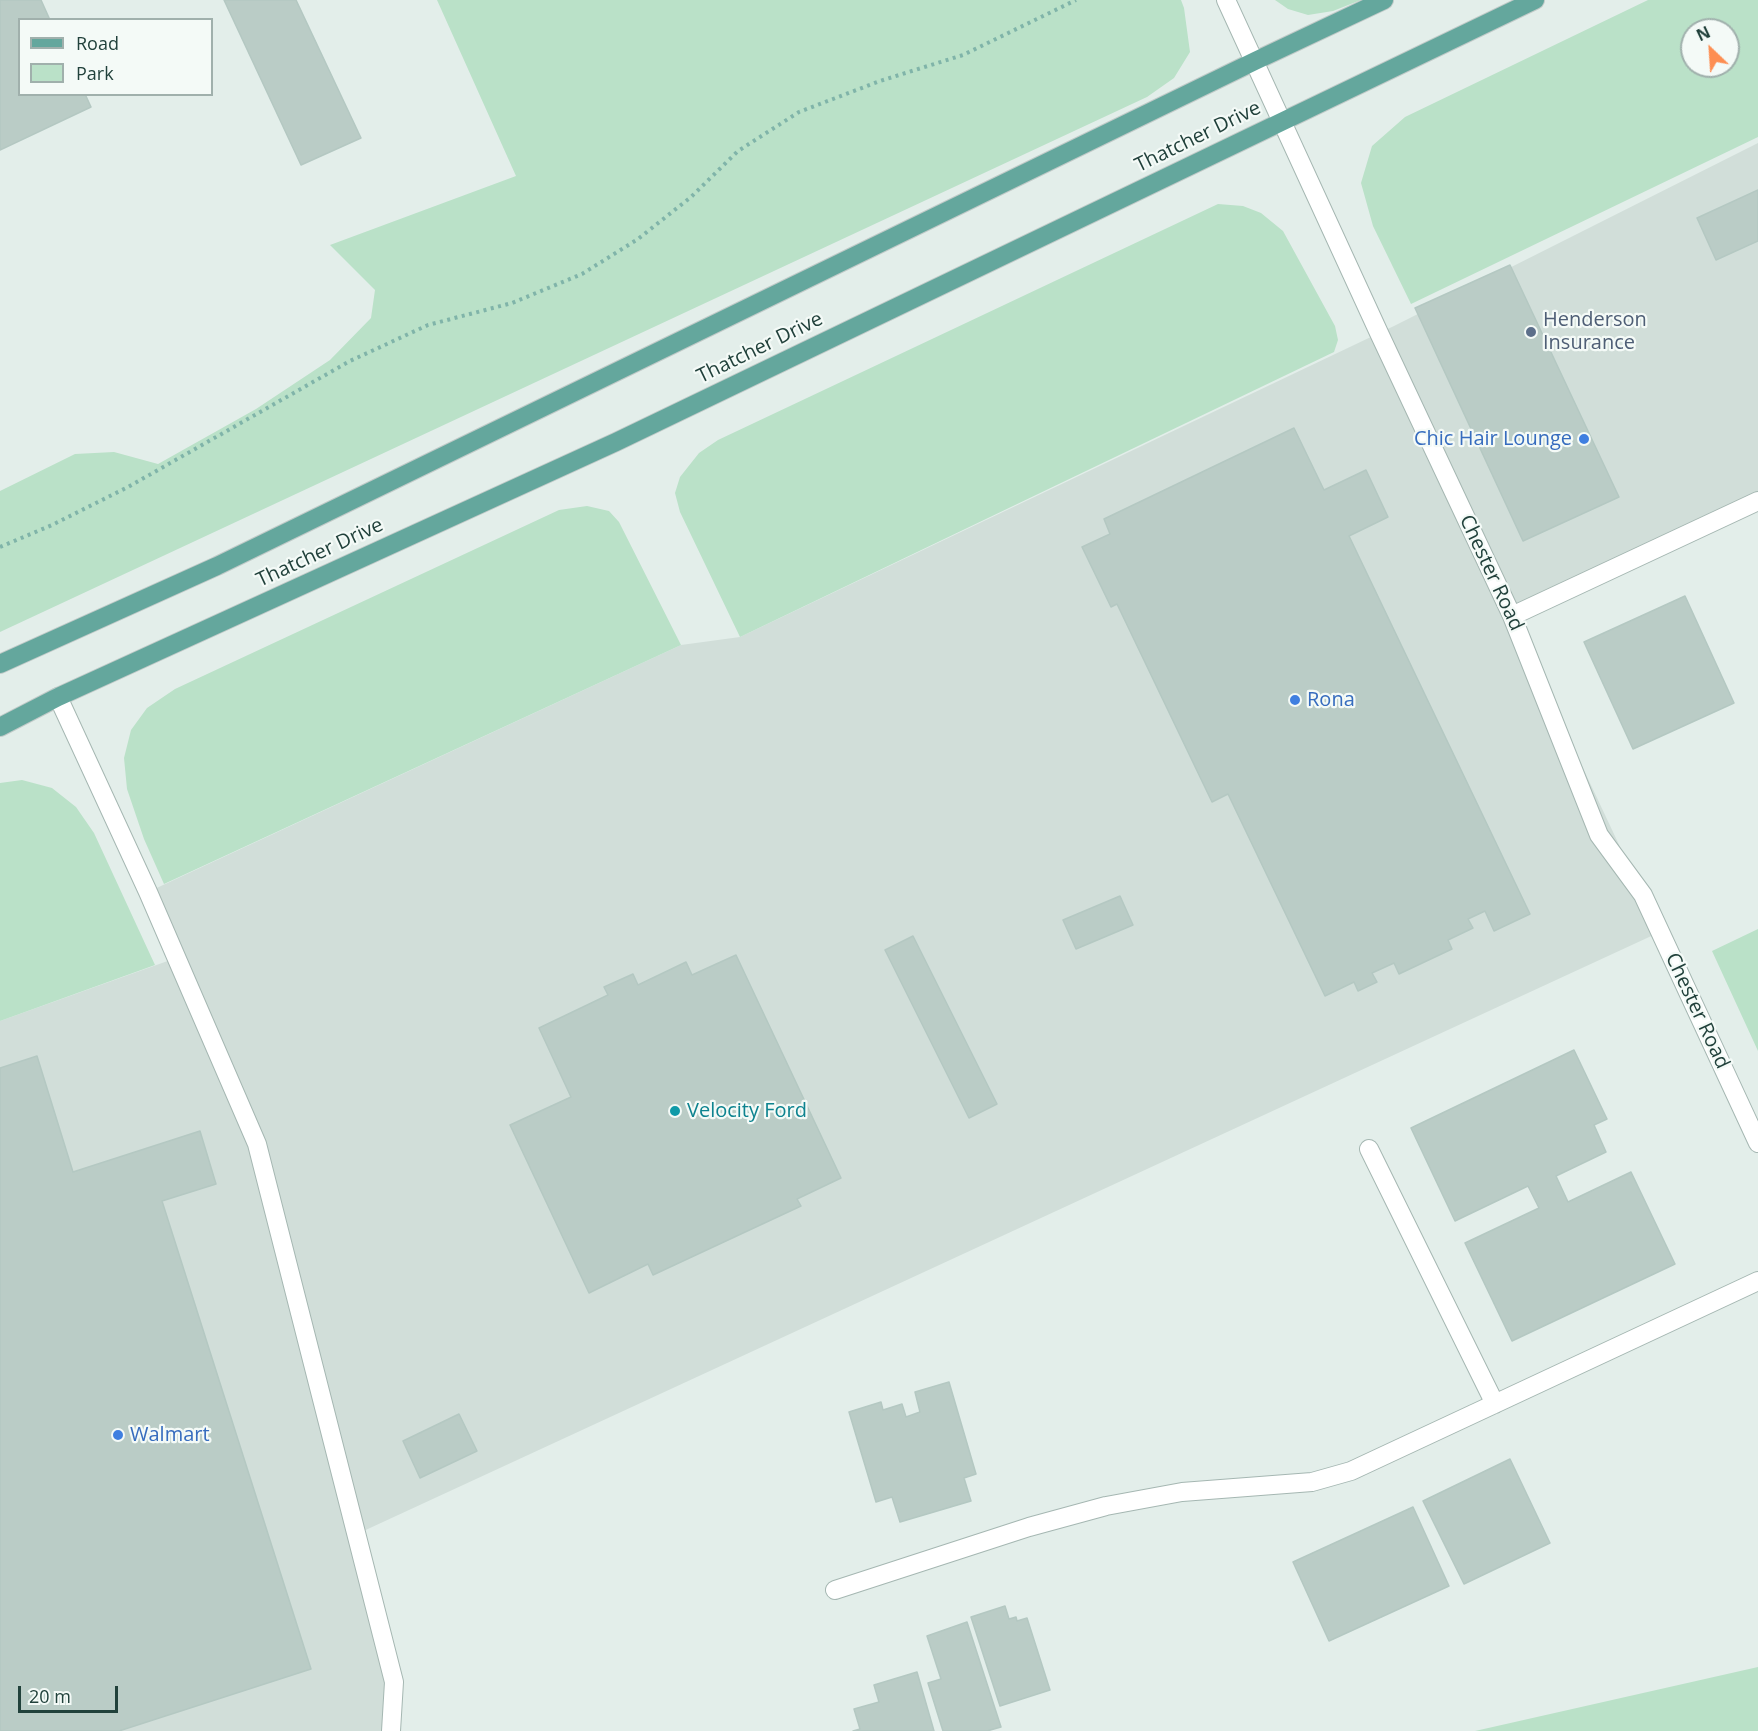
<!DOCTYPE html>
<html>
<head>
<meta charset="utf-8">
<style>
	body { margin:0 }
	#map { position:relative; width:1758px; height:1731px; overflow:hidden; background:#e3eeea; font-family:"Open Sans",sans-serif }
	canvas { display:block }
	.legend { position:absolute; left:18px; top:18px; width:195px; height:78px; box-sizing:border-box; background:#f4faf7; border:2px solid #a0b0ac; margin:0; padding:8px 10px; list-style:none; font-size:18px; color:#21413b }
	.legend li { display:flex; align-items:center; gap:12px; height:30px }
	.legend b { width:30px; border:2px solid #a0b0ac }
	.north { position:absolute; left:1680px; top:18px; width:60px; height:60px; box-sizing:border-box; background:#f4faf7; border:2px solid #a0b0ac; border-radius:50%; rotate:335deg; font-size:16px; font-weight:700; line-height:24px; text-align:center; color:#21413b }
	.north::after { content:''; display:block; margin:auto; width:21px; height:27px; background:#fd8e52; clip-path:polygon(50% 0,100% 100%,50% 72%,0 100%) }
	.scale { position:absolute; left:18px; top:1686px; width:100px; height:27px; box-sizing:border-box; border:3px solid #21413b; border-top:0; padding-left:8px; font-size:18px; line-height:21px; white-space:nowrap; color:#21413b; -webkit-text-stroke:4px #f4faf7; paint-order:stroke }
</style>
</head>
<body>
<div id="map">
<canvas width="1758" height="1731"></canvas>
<ul class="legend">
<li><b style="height:8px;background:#64a79d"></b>Road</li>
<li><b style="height:16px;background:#bae1c8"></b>Park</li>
</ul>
<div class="north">N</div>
<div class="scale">20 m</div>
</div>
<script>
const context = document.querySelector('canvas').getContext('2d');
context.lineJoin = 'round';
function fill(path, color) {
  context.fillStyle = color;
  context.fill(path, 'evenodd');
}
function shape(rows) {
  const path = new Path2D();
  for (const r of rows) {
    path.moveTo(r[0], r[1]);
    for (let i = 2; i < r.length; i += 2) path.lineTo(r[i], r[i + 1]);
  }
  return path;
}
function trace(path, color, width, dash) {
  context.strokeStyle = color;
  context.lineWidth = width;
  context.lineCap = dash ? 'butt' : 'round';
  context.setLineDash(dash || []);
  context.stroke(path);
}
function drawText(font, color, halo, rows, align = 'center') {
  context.font = font + ' "Open Sans",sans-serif';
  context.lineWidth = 4.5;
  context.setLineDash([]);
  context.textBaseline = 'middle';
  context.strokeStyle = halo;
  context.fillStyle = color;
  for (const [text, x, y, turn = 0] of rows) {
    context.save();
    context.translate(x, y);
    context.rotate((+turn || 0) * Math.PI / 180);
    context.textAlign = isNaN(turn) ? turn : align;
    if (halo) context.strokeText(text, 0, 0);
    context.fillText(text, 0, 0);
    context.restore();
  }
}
fill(shape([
	[1758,143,1758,501,1512,617,1660,932,357,1534,394,1682,391,1731,0,1731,0,1021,176,958,148,892,681,645,740,637,1394,326]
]), '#d1ded9');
fill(shape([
	[437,0,1181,0,1184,8,1190,52,1174,78,1147,97,0,632,0,491,75,454,114,452,158,464,256,409,330,360,371,318,375,290,330,245,516,176],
	[1275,0,1361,0,1333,11,1308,15,1288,9],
	[1648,0,1758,0,1758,137,1411,304,1373,226,1361,183,1372,146,1405,117],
	[1692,30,1728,30,1728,66,1692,66],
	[1218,204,1243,206,1261,213,1283,231,1335,326,1338,340,1334,352,740,637,680,512,675,493,680,477,699,453,718,440],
	[587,506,609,511,619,522,681,645,164,884,144,839,127,789,124,758,131,730,147,708,175,689,559,510],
	[22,780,52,788,76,807,94,833,155,965,0,1021,0,783],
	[1758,929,1758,1051,1712,951],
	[1758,1667,1758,1731,1475,1731]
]), '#bae1c8');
const building = shape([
	[0,0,41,0,50,20,20,20,20,94,85,94,91,107,0,150,0,0],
	[224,0,296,0,361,138,301,165,224,0],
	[1758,190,1758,241,1716,260,1697,218,1758,190],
	[1510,265,1619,497,1523,541,1415,308,1510,265],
	[1294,428,1324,490,1366,470,1388,517,1349,536,1530,914,1494,931,1485,911,1468,919,1473,928,1448,940,1452,949,1399,974,1394,963,1372,973,1377,982,1358,991,1354,982,1325,996,1228,794,1212,802,1117,604,1111,607,1082,547,1110,534,1104,519,1294,428],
	[1685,596,1734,703,1633,749,1584,642,1685,596],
	[1120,896,1133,925,1076,949,1063,920,1120,896],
	[913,936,997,1104,969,1118,885,950,913,936],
	[736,955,841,1178,797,1199,801,1206,653,1275,648,1264,589,1293,510,1125,571,1097,539,1028,608,995,604,987,633,974,638,985,686,962,692,975,736,955],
	[1574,1050,1607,1119,1594,1125,1606,1152,1556,1176,1568,1202,1631,1172,1675,1264,1512,1341,1465,1243,1539,1208,1528,1186,1455,1221,1411,1128,1574,1050],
	[37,1056,73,1172,200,1131,216,1184,162,1201,311,1669,119,1731,0,1731,0,1068,37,1056],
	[949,1382,976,1474,964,1478,971,1501,900,1522,892,1497,876,1502,849,1412,881,1402,883,1410,902,1404,906,1417,920,1412,915,1392,949,1382],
	[459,1414,477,1451,420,1478,403,1441,459,1414],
	[1510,1459,1550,1543,1464,1584,1423,1501,1510,1459],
	[1413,1507,1449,1586,1329,1641,1293,1562,1413,1507],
	[1005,1606,1009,1619,1016,1617,1017,1621,1027,1618,1050,1690,1000,1706,971,1617,1005,1606],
	[967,1622,1001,1727,987,1731,943,1731,928,1683,941,1679,927,1636,967,1622],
	[917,1672,934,1731,853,1731,860,1729,854,1709,879,1702,874,1685,917,1672]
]);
fill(building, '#baccc6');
trace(building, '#b4c8c2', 1.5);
const minor = shape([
	[1226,0,1379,333,1512,616,1599,835,1643,895,1758,1143],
	[1512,616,1758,501],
	[58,697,148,892,257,1144,394,1682,391,1731],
	[1369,1149,1495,1404],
	[835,1590,1029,1527,1106,1506,1182,1492,1312,1482,1351,1471,1758,1281]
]);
const major = shape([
	[0,664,217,566,1255,61,1384,0],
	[0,727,58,697,616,442,1535,0]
]);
trace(minor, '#a5b7b2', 20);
trace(major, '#c1cac8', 20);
trace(shape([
	[0,547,52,525,128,487,350,361,428,325,512,303,582,274,638,239,691,197,738,151,799,112,880,81,963,55,1076,0]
]), '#80b4a9', 4, [3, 4.5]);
trace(minor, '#fff', 18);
trace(major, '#64a79d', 18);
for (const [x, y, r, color] of [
	[1531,332,6,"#5c6f8a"],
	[1584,439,6,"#3f7fe0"],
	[1295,700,6,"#3f7fe0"],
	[675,1111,6,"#0f9aa8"],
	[118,1435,6,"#3f7fe0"]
]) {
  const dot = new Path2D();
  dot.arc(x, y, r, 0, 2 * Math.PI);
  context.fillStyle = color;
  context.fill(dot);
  trace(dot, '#f4faf7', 2);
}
drawText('20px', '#21413b', '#f4faf7', [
	["Thatcher Drive",1198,137,-26],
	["Thatcher Drive",760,348,-26],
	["Thatcher Drive",320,553,-25],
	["Chester Road",1491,573,65],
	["Chester Road",1697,1011,65]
]);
drawText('20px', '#4e5e75', '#f4faf7', [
	["Henderson",1543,320],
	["Insurance",1543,343]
], 'left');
drawText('20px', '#366cbe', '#f4faf7', [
	["Chic Hair Lounge",1572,439,"right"],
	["Rona",1307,700],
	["Walmart",130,1435]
], 'left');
drawText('20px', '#0d838f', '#f4faf7', [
	["Velocity Ford",687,1111]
], 'left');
</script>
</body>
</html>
